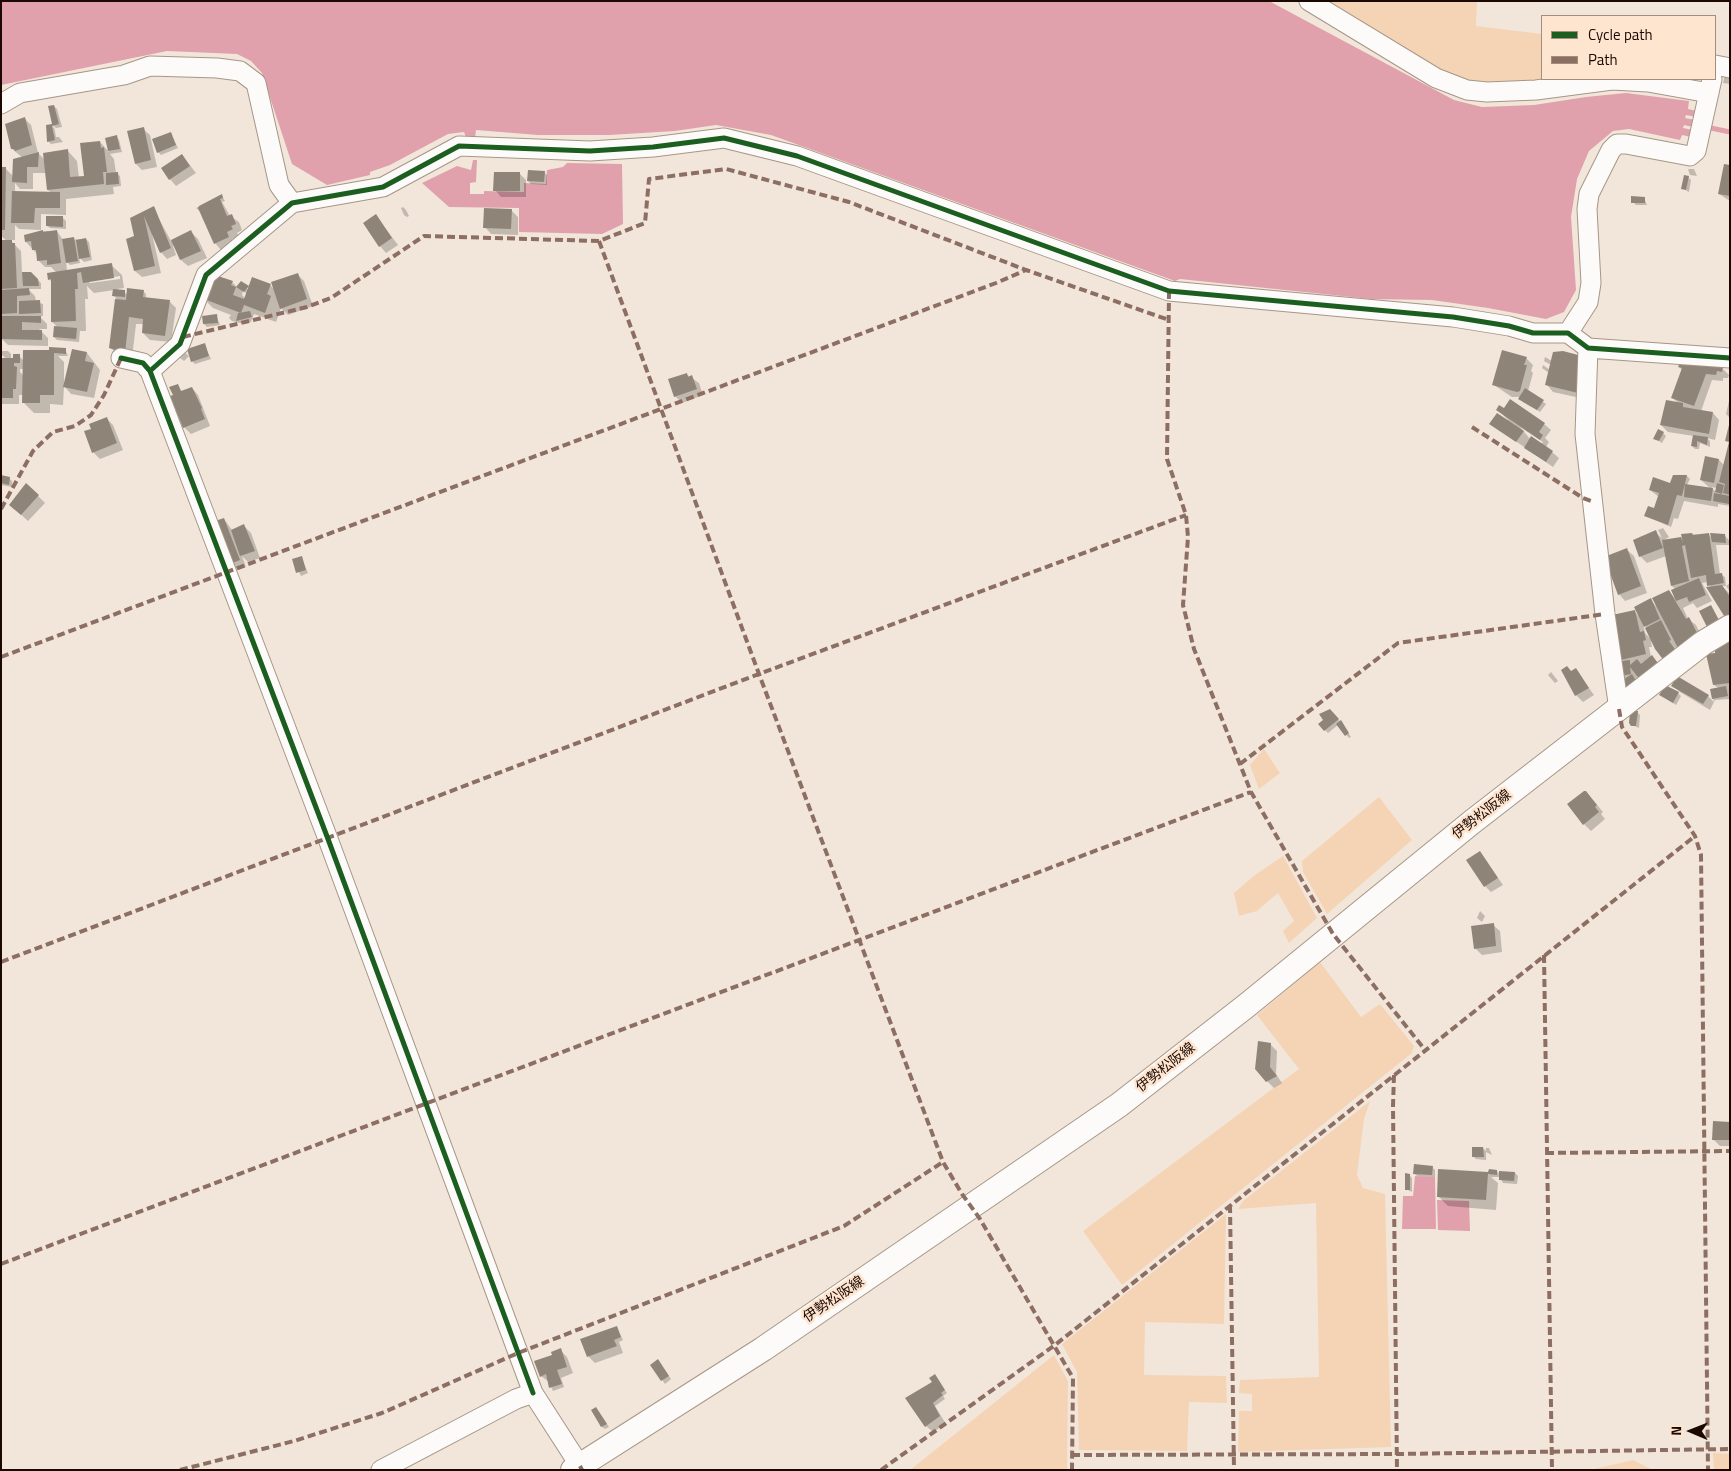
<!DOCTYPE html>
<html>
<head>
<meta charset="utf-8">
<style>
	body { margin:0 }
	#map { position:relative; width:1731px; height:1471px; overflow:hidden; background:#f2e6da; font-family:"Titillium Web",sans-serif }
	canvas { display:block }
	.frame { position:absolute; inset:0; border:2px solid #1b0800; pointer-events:none }
	.legend { position:absolute; left:1541px; top:15px; width:175px; height:65px; box-sizing:border-box; background:#fde5d0; border:1px solid #a38d7d; margin:0; padding:6px 9px; list-style:none; font-size:15px; color:#1b0800 }
	.legend li { display:flex; align-items:center; gap:10px; height:25px }
	.legend b { width:25px; border:1px solid #a38d7d }
	.north { position:absolute; left:1666px; top:1406px; width:50px; height:50px; -webkit-text-stroke:4px #fde5d0; paint-order:stroke; rotate:271deg; font-size:14px; font-weight:700; line-height:20px; text-align:center; color:#1b0800 }
	.north::after { content:''; display:block; margin:auto; width:18px; height:22px; background:#1b0800; clip-path:polygon(50% 0,100% 100%,50% 72%,0 100%) }
</style>
</head>
<body>
<div id="map">
<canvas width="1731" height="1471"></canvas>
<div class="frame"></div>
<ul class="legend">
<li><b style="height:6px;background:#1b5e20"></b>Cycle path</li>
<li><b style="height:6px;background:#8d6e63"></b>Path</li>
</ul>
<div class="north">N</div>
</div>
<script>
const context = document.querySelector('canvas').getContext('2d');
context.lineJoin = 'round';
function fill(path, color) {
  context.fillStyle = color;
  context.fill(path, 'evenodd');
}
function shape(rows) {
  const path = new Path2D();
  for (const r of rows) {
    path.moveTo(r[0], r[1]);
    for (let i = 2; i < r.length; i += 2) path.lineTo(r[i], r[i + 1]);
  }
  return path;
}
function trace(path, color, width, dash) {
  context.strokeStyle = color;
  context.lineWidth = width;
  context.lineCap = dash ? 'butt' : 'round';
  context.setLineDash(dash || []);
  context.stroke(path);
}
function drawText(font, color, halo, rows, align = 'center') {
  context.font = font + ' "Titillium Web","Noto Sans JP",sans-serif';
  context.lineWidth = 5;
  context.setLineDash([]);
  context.textBaseline = 'middle';
  context.strokeStyle = halo;
  context.fillStyle = color;
  for (const [text, x, y, turn = 0] of rows) {
    context.save();
    context.translate(x, y);
    context.rotate((+turn || 0) * Math.PI / 180);
    context.textAlign = isNaN(turn) ? turn : align;
    if (halo) context.strokeText(text, 0, 0);
    context.fillText(text, 0, 0);
    context.restore();
  }
}
fill(shape([
	[1322,1,1477,1,1476,26,1542,34,1542,79,1574,79,1506,87,1464,82,1364,28],
	[1264,749,1280,773,1259,789,1250,765],
	[1379,797,1412,840,1327,914,1303,872,1302,861],
	[1283,856,1317,918,1289,943,1283,931,1294,921,1278,893,1257,911,1239,916,1234,893,1255,875],
	[1320,962,1361,1017,1380,1004,1414,1046,1412,1053,1122,1285,1083,1231,1299,1069,1257,1015],
	[1370,1101,1364,1119,1357,1175,1363,1188,1385,1194,1391,1447,1238,1452,1239,1411,1252,1411,1252,1394,1239,1393,1240,1380,1319,1377,1316,1203,1238,1209,1243,1201],
	[1226,1214,1224,1324,1145,1322,1144,1375,1226,1376,1227,1403,1189,1402,1187,1451,1079,1450,1077,1372,1062,1344],
	[1054,1355,1068,1381,1067,1470,910,1470],
	[1713,1453,1730,1454,1730,1470,1714,1470],
	[1633,1460,1653,1470,1590,1470]
]), '#f5d4b5');
fill(shape([
	[1,1,1269,1,1454,100,1482,107,1534,105,1586,97,1626,93,1689,101,1688,109,1697,111,1696,117,1686,115,1685,118,1695,120,1693,127,1684,125,1683,128,1693,130,1691,137,1682,135,1680,140,1629,129,1613,131,1589,151,1577,179,1571,217,1576,290,1564,312,1546,319,1488,308,1432,300,1371,299,1180,279,1175,281,771,135,716,125,675,131,609,135,538,135,476,130,475,138,466,137,464,132,448,134,390,165,370,172,370,175,327,185,292,164,262,73,251,61,237,54,167,51,1,85],
	[473,160,477,160,476,182,470,183,470,194,484,194,484,191,524,192,524,183,546,184,547,170,563,167,567,163,622,164,623,224,602,234,519,232,519,208,449,207,422,183,457,166,471,170],
	[1415,1176,1435,1177,1436,1229,1402,1229,1403,1196,1413,1196],
	[1437,1200,1469,1201,1470,1231,1438,1230]
]), '#e0a1ac');
fill(shape([
	[1725,74,1730,75,1730,84,1723,83],
	[54,106,57,109,62,127,56,128,54,126,56,137,59,137,63,142,51,144,48,141,51,125,54,128,49,107],
	[24,118,31,125,38,153,45,160,67,150,77,161,79,178,85,177,100,142,109,152,107,139,116,137,119,140,122,152,110,154,114,159,116,173,120,176,121,186,113,187,114,194,66,199,66,215,41,214,41,230,19,229,15,225,15,240,10,240,21,251,22,273,31,273,41,283,41,289,28,289,35,296,36,302,43,304,43,316,39,316,47,324,47,329,39,329,48,338,48,346,8,345,1,338,1,241,7,241,1,236,1,168,5,168,14,177,23,158,12,149],
	[33,173,47,173,48,190,52,193,15,192,15,183,20,189,33,189],
	[143,129,150,135,157,167,142,170,136,164],
	[170,133,178,148,161,155,158,152],
	[182,155,196,173,176,186,170,179],
	[1730,167,1730,201,1719,194],
	[1688,169,1694,169,1697,176,1690,175],
	[544,172,547,175,547,185,531,184,528,181],
	[519,173,526,180,526,197,501,197,495,190],
	[1688,177,1691,180,1689,192,1682,188],
	[222,196,225,201,222,202,230,216,239,222,242,230,237,233,239,236,232,239,235,244,221,250,215,243,201,212,196,208],
	[1644,198,1647,205,1636,205,1633,202],
	[403,207,406,210,409,216,407,217,404,215,401,208],
	[153,208,171,241,191,232,198,239,207,258,188,266,181,260,175,245,173,246,176,255,167,259,161,252,152,234,161,273,142,277,135,271,136,236,131,218],
	[512,211,518,217,518,235,491,234,485,227],
	[376,216,398,245,386,253,380,246],
	[63,218,66,221,66,229,50,228,47,225],
	[43,231,57,231,63,240,86,239,89,242,92,260,84,262,79,257,80,263,70,265,66,261,67,271,111,265,122,275,124,288,117,289,127,294,143,291,146,294,146,299,169,301,176,308,171,342,150,340,143,333,144,324,136,324,132,358,118,355,111,348,116,298,114,296,114,290,94,293,87,286,88,299,85,299,86,331,80,331,79,342,57,340,54,337,59,328,52,322,52,282,49,279,57,273,51,267,45,267,39,261,38,255,26,242],
	[120,276,120,279,90,283,88,281],
	[297,274,304,281,313,306,288,315,281,308,276,322,254,314,251,322,240,323,232,321,229,318,231,315,213,308,203,298,232,282,238,288,249,289,270,285,275,290],
	[243,291,247,294,246,299,242,295],
	[216,315,220,325,207,327,204,324],
	[204,344,211,359,195,364,192,361],
	[65,349,68,356,58,356,64,362,64,385,87,353,100,370,94,398,71,394,64,386,63,405,50,404,50,413,34,413,24,403,24,395,19,395,19,404,1,404,1,359,7,359,2,355,2,351,8,351,11,354,11,359,19,356,24,361],
	[20,369,24,369,24,376,20,372],
	[184,352,189,356,184,361,179,357],
	[1545,357,1552,361,1585,399,1553,392,1547,385,1549,373,1542,368,1543,365,1550,370,1551,365,1544,361],
	[1526,358,1533,365,1531,371,1533,373,1528,391,1546,404,1540,412,1523,402,1521,397,1512,397,1494,385],
	[1679,367,1722,368,1729,375,1728,378,1723,378,1723,381,1712,380,1701,411,1713,413,1719,420,1715,440,1707,438,1710,441,1710,447,1700,443,1699,449,1695,449,1692,446,1694,436,1668,432,1661,425,1678,403,1673,398,1682,370],
	[686,374,699,383,703,395,682,403,675,396],
	[177,385,182,392,192,388,198,395,210,426,191,434,184,427,174,396],
	[1730,397,1730,418,1726,414],
	[1498,410,1544,424,1551,430,1545,438,1549,442,1546,447,1559,458,1553,467,1491,424,1508,420],
	[1520,427,1543,442,1541,444,1530,439],
	[106,418,113,425,123,450,100,459,93,452,92,429],
	[1663,433,1666,436,1662,443,1654,438],
	[1730,445,1730,506,1718,504,1718,507,1684,501,1678,519,1674,518,1671,527,1646,516,1659,510,1659,497,1650,490,1671,485,1687,476,1690,479,1687,485,1710,488,1701,480,1719,460,1725,466],
	[1711,487,1717,488,1716,492],
	[1,477,9,478,12,481,12,487,1,485],
	[26,484,45,503,28,521,17,511],
	[224,519,232,530,244,526,251,533,260,558,248,562,242,556,246,567,238,570,231,563],
	[1663,528,1669,537,1661,542,1683,538,1683,535,1708,534,1712,538,1724,535,1730,541,1730,545,1716,545,1720,574,1725,577,1726,586,1730,583,1730,592,1726,586,1722,586,1730,594,1730,621,1708,582,1702,583,1712,601,1697,608,1693,603,1683,608,1688,619,1696,625,1705,644,1674,648,1683,659,1651,641,1652,647,1649,647,1651,657,1658,663,1637,674,1637,681,1626,679,1622,675,1625,662,1622,659,1635,612,1639,616,1651,600,1656,606,1669,591,1674,597,1676,590,1672,586,1666,556,1647,563,1640,556,1655,532,1662,538,1658,530],
	[1643,623,1644,623,1651,639,1645,633],
	[1627,550,1634,556,1647,593,1625,601,1619,594],
	[301,557,308,573,301,576,294,560],
	[1730,640,1730,699,1715,700,1710,710,1680,692,1673,686,1708,696,1714,702,1712,690,1718,688,1714,685,1716,654],
	[1575,669,1594,695,1583,702,1576,695,1562,670,1572,672],
	[1551,672,1558,681,1555,683,1548,675],
	[1678,693,1681,696,1676,705,1661,695],
	[1637,712,1640,715,1639,728,1632,725],
	[1333,713,1343,725,1351,737,1349,738,1338,725,1328,733,1325,730],
	[1593,800,1603,812,1601,814,1605,819,1591,831,1584,824],
	[1480,852,1503,885,1491,892,1485,886],
	[1480,911,1485,916,1482,922,1477,918],
	[1493,925,1500,931,1502,952,1482,955,1475,948],
	[1270,1044,1277,1051,1276,1074,1282,1083,1274,1088,1267,1081],
	[1730,1123,1730,1146,1720,1146,1714,1140],
	[1483,1148,1486,1151,1486,1148,1489,1148,1492,1155,1486,1152,1486,1160,1476,1159,1473,1156],
	[1432,1167,1435,1170,1435,1177,1417,1176,1414,1173],
	[1490,1171,1497,1171,1500,1175,1515,1173,1518,1176,1517,1184,1503,1183,1500,1177,1491,1177,1498,1183,1496,1210,1448,1206,1438,1196,1488,1173,1489,1175],
	[1409,1175,1412,1178,1412,1192,1406,1189],
	[617,1328,623,1340,619,1342,623,1353,595,1363,589,1357,582,1340],
	[560,1350,567,1357,573,1373,561,1378,564,1387,553,1391,549,1382,541,1376,553,1356],
	[661,1364,671,1379,665,1384,652,1365],
	[937,1379,947,1393,943,1396,945,1399,935,1406,946,1424,933,1432,926,1426],
	[599,1412,609,1427,605,1429,602,1427]
]), '#0003');
trace(shape([
	[1706,127,1730,132]
]), '#e0a1ac', 5);
fill(shape([
	[54,105,59,124,52,126,55,140,47,142,46,125,52,124,48,106],
	[25,117,32,145,15,151,14,149,11,149,5,124],
	[144,127,151,160,135,164,127,131],
	[171,132,176,145,157,153,152,139],
	[117,135,120,149,108,151,105,138],
	[100,141,101,148,104,147,107,172,103,172,104,184,47,190,43,153,68,149,70,177,84,176,80,143],
	[39,152,38,167,27,167,27,183,12,182,13,159],
	[182,154,190,166,169,180,161,168],
	[1724,164,1730,165,1730,196,1718,194],
	[1,167,6,167,5,230,1,230],
	[528,170,545,171,544,182,527,181],
	[118,172,119,184,106,185,106,173],
	[494,172,520,172,520,191,493,191],
	[1684,175,1689,176,1686,190,1681,189],
	[12,191,60,192,60,208,35,208,34,223,11,223],
	[222,194,223,198,220,199,227,216,232,214,236,224,231,226,233,229,227,232,229,237,214,244,198,208,199,206],
	[1631,196,1645,197,1645,203,1631,203],
	[154,206,171,248,160,253,144,216,155,266,134,271,126,239,134,236,130,218],
	[484,208,512,209,511,229,483,228],
	[376,214,392,238,379,247,363,223],
	[46,216,63,216,63,227,46,226],
	[43,230,43,232,57,230,61,263,47,265,47,260,37,261,36,250,32,250,31,241,25,242,24,235],
	[191,230,201,251,180,260,171,240],
	[74,237,78,261,66,263,62,239],
	[86,238,90,257,79,259,76,240],
	[1,240,12,240,12,243,15,243,17,288,1,289],
	[112,263,114,278,83,283,81,272,77,273,78,289,75,289,76,321,51,322,51,279,48,280,47,273],
	[22,272,31,272,38,279,39,286,23,286],
	[298,273,307,299,280,309,271,282],
	[215,275,233,281,231,285,236,287,233,295,244,299,252,277,271,284,267,294,271,296,265,313,244,305,241,313,201,298],
	[241,281,249,286,244,292,236,287],
	[29,288,30,295,17,296,17,313,1,314,1,290],
	[127,288,144,290,143,297,170,300,165,336,142,333,143,319,129,317,125,353,109,348,115,299,126,300],
	[113,289,125,290,125,297,112,296],
	[40,300,41,313,19,314,19,301],
	[250,311,252,317,236,321,238,313],
	[217,314,218,323,203,324,202,316],
	[1,316,41,316,41,323,22,322,22,330,42,330,42,340,1,339],
	[54,326,77,328,76,339,53,337],
	[205,343,209,356,191,362,187,349],
	[49,347,66,348,66,354,54,353,54,395,40,395,40,403,22,403,23,350,49,350],
	[72,349,87,352,85,361,94,363,87,392,63,387],
	[1502,350,1527,357,1524,365,1527,365,1520,391,1517,392,1492,385],
	[1563,351,1582,356,1578,393,1545,385,1553,352],
	[13,354,20,354,20,363,14,363,14,366,17,367,16,389,13,389,13,398,1,398,1,358,13,358],
	[1680,363,1723,367,1722,372,1717,371,1716,375,1706,374,1694,406,1671,398,1682,368,1678,367],
	[687,373,688,377,692,375,697,389,674,397,668,379],
	[178,384,181,391,192,387,202,408,201,409,205,419,183,428,170,396,173,395,169,387],
	[1525,388,1544,400,1537,410,1518,399],
	[1510,399,1545,423,1539,432,1543,435,1540,440,1496,410,1499,405,1504,408],
	[1666,400,1683,403,1683,407,1713,412,1709,434,1660,425],
	[1497,413,1524,431,1516,442,1489,424],
	[107,417,117,443,92,453,84,431,91,429,89,424],
	[1729,425,1730,426,1730,495,1723,493,1725,484,1719,482,1729,442,1725,441],
	[1658,429,1664,432,1659,441,1653,439],
	[1693,435,1708,437,1707,445,1697,441,1697,447,1691,446],
	[1531,436,1553,451,1546,462,1524,448],
	[1705,456,1719,459,1714,483,1700,480],
	[1,475,10,477,9,485,1,483],
	[1673,475,1687,475,1682,496,1677,495,1668,525,1644,516,1648,506,1654,508,1659,493,1649,490,1653,477,1670,483],
	[26,483,39,495,21,515,9,505],
	[1717,483,1724,485,1722,494,1715,492],
	[1685,484,1713,488,1711,501,1684,497],
	[1714,493,1730,496,1729,504,1713,501],
	[224,518,240,560,230,564,215,521],
	[244,524,255,551,240,556,231,530],
	[1656,530,1663,548,1639,557,1633,540],
	[1692,533,1693,535,1709,533,1715,574,1722,573,1724,583,1707,586,1706,575,1691,578,1685,545,1682,546,1689,581,1671,586,1662,540,1681,537,1683,543,1681,534],
	[1710,533,1725,534,1726,543,1712,542],
	[1627,548,1641,586,1618,595,1604,557],
	[302,556,306,570,296,573,292,559],
	[1699,578,1706,595,1689,602,1687,597,1676,601,1671,590],
	[1722,585,1730,597,1730,617,1726,619,1706,587],
	[1669,590,1686,619,1689,617,1699,637,1679,650,1652,598],
	[1651,598,1660,619,1644,627,1634,607],
	[1711,605,1720,622,1708,629,1699,611],
	[1635,610,1640,632,1644,631,1646,640,1643,641,1646,654,1621,660,1612,615],
	[1661,620,1671,640,1669,641,1677,652,1665,662,1655,649,1645,628],
	[1730,638,1730,683,1713,685,1706,654,1715,653,1715,648],
	[1652,655,1660,666,1640,680,1630,667,1631,674,1621,676,1620,661,1630,660,1630,665,1637,659,1641,664],
	[1567,666,1571,671,1576,668,1589,688,1575,696,1561,670],
	[1632,674,1638,684,1627,690,1621,681],
	[1677,676,1709,695,1703,704,1671,686],
	[1665,685,1679,692,1673,703,1659,695],
	[1726,686,1728,696,1712,699,1710,689],
	[1330,709,1339,719,1324,731,1318,724,1323,720,1319,714],
	[1630,711,1638,711,1636,726,1631,726,1629,723],
	[1341,720,1349,733,1345,736,1336,724],
	[1584,791,1586,791,1597,805,1595,807,1599,812,1583,825,1567,804],
	[1480,851,1498,878,1484,887,1466,860],
	[1494,923,1496,946,1474,949,1471,926],
	[1258,1041,1271,1043,1270,1067,1277,1076,1266,1082,1255,1069],
	[1713,1121,1730,1122,1730,1140,1712,1140],
	[1472,1147,1483,1147,1484,1157,1472,1157],
	[1414,1164,1433,1166,1432,1175,1413,1174],
	[1438,1169,1488,1172,1489,1169,1497,1170,1497,1175,1488,1174,1486,1200,1437,1197],
	[1499,1171,1515,1172,1514,1181,1499,1180],
	[1405,1173,1410,1174,1410,1190,1405,1190],
	[617,1326,621,1337,614,1340,617,1346,587,1357,580,1339],
	[561,1348,567,1367,557,1370,562,1384,549,1388,546,1374,540,1377,534,1361,552,1355,551,1352],
	[658,1359,669,1376,661,1381,650,1365],
	[935,1374,945,1390,941,1393,943,1395,933,1403,940,1416,925,1427,905,1398,932,1382,929,1378],
	[596,1407,607,1424,601,1427,591,1410]
]), '#8e8578');
const minor = shape([
	[1309,1,1436,78,1467,90,1487,92,1536,90,1612,80,1648,82,1709,93],
	[1715,65,1730,68],
	[1,104,20,93,124,75,150,66,217,68,240,71,256,83,279,185,292,203],
	[1568,333,1588,302,1591,283,1587,209,1589,194,1611,150,1617,144,1626,144,1690,156,1696,151,1712,79],
	[1588,348,1585,434,1605,614,1619,709],
	[121,358,143,363,150,371,328,839,533,1393],
	[150,371,180,344,206,275,292,203,383,187,459,146,590,151,653,147,724,138,797,156,1169,291,1453,317,1509,326,1533,333,1568,333,1588,348,1730,358],
	[381,1470,516,1399,533,1393,580,1466]
]);
const major = shape([
	[573,1470,763,1349,1119,1105,1246,1006,1472,822,1703,643,1730,627]
]);
trace(minor, '#a69686', 21);
trace(major, '#a69686', 26);
trace(minor, '#fdfbf9', 19);
trace(major, '#fdfbf9', 24);
trace(shape([
	[599,241,759,674,943,1162,962,1194,980,1219,1073,1378,1072,1470],
	[1169,291,1167,459,1186,515,1188,537,1183,605,1194,649,1251,792,1333,934,1425,1050],
	[183,337,307,307,331,298,424,236,599,241,645,223,649,179,726,169,849,202,1026,270],
	[1472,427,1583,498,1594,502],
	[1,509,33,451,53,432,75,426,91,415,104,395,121,358],
	[1,657,996,283,1026,270,1169,320],
	[1619,709,1622,727,1695,836,1701,855,1708,1470],
	[1240,764,1398,643,1605,614],
	[1544,955,1552,1470],
	[1,962,759,674,1186,515],
	[1394,1075,1393,1106,1397,1470],
	[1546,1153,1730,1151],
	[1230,1205,1234,1470],
	[1,1264,1251,792],
	[1072,1455,1397,1454,1730,1449],
	[580,1466,582,1470],
	[180,1470,294,1441,382,1413,518,1353,844,1226,943,1162],
	[881,1470,1055,1345,1695,836]
]), '#8d6e63', 4, [8, 4]);
trace(shape([
	[121,358,143,363,150,371,328,839,533,1393],
	[150,371,180,344,206,275,292,203,383,187,459,146,590,151,653,147,724,138,797,156,1169,291,1453,317,1509,326,1533,333,1568,333,1588,348,1730,358]
]), '#1b5e20', 5);
drawText('14px', '#1b0800', '#fde5d0', [
	["伊勢松阪線",1482,815,-38],
	["伊勢松阪線",1166,1068,-38],
	["伊勢松阪線",834,1300,-34]
]);
</script>
</body>
</html>
